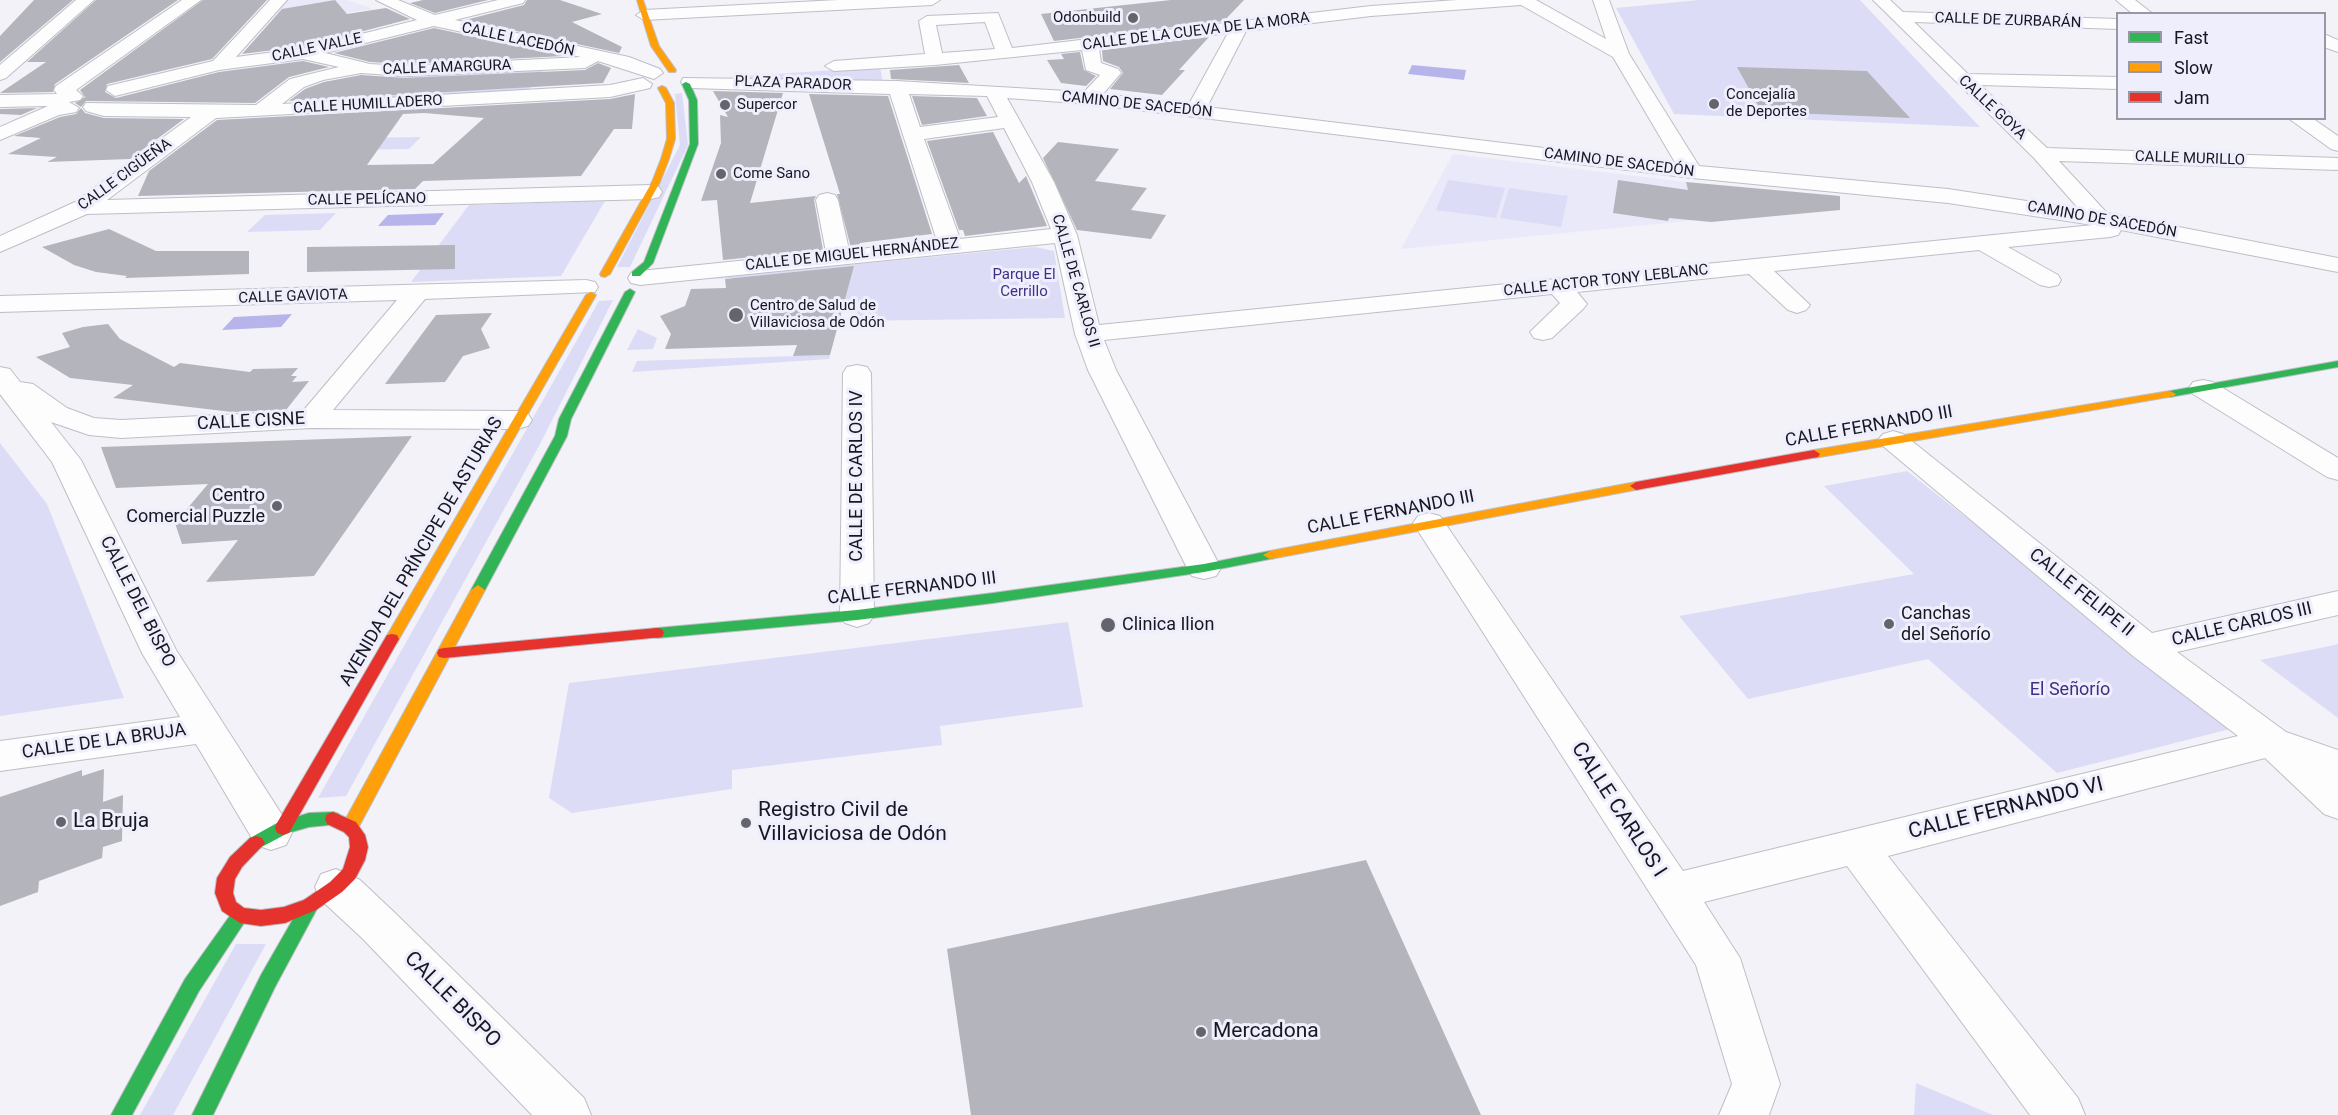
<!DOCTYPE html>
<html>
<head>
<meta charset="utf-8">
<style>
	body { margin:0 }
	#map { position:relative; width:2338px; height:1115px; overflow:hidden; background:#f2f2f8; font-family:Roboto,sans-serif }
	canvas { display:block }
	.legend { position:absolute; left:2116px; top:12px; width:210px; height:108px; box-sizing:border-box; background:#eeeefc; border:2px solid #9898a5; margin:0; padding:8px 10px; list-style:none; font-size:18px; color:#171722 }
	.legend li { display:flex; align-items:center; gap:12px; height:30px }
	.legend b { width:30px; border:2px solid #9898a5 }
</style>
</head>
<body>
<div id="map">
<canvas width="2338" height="1115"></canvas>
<ul class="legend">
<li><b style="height:8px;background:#30b455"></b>Fast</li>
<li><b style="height:8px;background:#ff9f0a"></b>Slow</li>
<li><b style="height:8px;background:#e5322d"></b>Jam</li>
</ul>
</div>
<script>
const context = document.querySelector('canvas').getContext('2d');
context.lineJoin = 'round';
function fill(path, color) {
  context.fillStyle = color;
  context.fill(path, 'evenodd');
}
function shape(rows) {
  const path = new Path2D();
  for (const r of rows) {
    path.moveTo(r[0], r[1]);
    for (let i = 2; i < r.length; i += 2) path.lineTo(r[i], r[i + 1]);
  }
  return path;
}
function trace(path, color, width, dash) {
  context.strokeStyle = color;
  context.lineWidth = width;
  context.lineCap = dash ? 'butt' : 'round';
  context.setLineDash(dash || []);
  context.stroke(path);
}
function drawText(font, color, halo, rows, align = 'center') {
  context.font = font + ' Roboto,sans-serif';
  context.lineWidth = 6;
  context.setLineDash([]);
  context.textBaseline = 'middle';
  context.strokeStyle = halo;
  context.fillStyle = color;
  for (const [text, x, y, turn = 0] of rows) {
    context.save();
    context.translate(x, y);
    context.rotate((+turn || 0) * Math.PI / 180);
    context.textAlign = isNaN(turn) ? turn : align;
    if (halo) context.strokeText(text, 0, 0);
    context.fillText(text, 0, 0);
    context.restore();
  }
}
fill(shape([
	[287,0,348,0,373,9,270,24],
	[1453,154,1686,182,1697,220,1401,249]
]), '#e9e9f9');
fill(shape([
	[1699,0,1860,0,1980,127,1674,114,1616,8],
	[546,67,527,93,361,103,381,86,372,86,385,74],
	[880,67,883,83,729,77],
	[682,93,688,145,630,267,617,267,680,145,675,94],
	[421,137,409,149,343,150,356,138],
	[1448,180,1505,188,1496,218,1436,210],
	[1509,188,1568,196,1561,227,1500,218],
	[605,201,561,276,411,282,469,205],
	[336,213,320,230,247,232,265,215],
	[1035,247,1054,251,1065,318,849,321,855,318,858,309,844,303,851,275,701,279],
	[613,300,540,444,346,796,318,798,599,301],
	[638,329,657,338,653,349,627,350],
	[830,355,829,359,632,372,637,361],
	[0,443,47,504,124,698,0,716],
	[1907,471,2234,728,2057,773,1928,659,1748,699,1679,616,1914,574,1824,486],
	[1068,622,1083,707,940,726,942,745,732,770,732,789,572,813,549,798,569,683],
	[2338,644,2338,718,2260,660,2330,646],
	[236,944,266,944,173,1115,140,1115],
	[1916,1083,1993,1115,1914,1115]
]), '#dddcf7');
fill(shape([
	[1412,65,1466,70,1464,80,1408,74],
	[444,213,435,225,378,226,388,215],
	[292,314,281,327,222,330,234,317]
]), '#b7b4eb');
fill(shape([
	[34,0,73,0,0,62,0,36],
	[96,0,178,0,55,84,53,92,0,93,46,62,27,62],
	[203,0,267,0,212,59,107,84,105,92,116,98,219,72,303,61,329,67,289,77,255,103,86,101,81,107,75,103,85,97,80,90],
	[335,0,347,14,386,8,410,19,306,46,242,54,282,9],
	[423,0,488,0,435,13,410,3],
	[527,0,560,0,602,14,572,22,622,47,619,53,465,20,524,5],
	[1171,0,1244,0,1224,21,1054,41,1041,14],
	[434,28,564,56,404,64,370,62,334,53],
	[1209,37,1179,70,1185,70,1162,95,1110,89,1123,73,1119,67,1103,61,1102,50],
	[1080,52,1084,70,1096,76,1086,86,1061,83,1047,60,1064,59,1061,54],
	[598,63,611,68,603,83,289,101,305,89,324,82,361,75,404,78,585,70],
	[959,65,969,83,891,79,890,70],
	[1737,67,1867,71,1910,118,1790,113,1792,117,1764,116],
	[713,91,783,93,750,203,816,196,814,200,823,250,723,260,717,200,701,201,721,143,720,115,728,117],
	[635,94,632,129,614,129,581,176,423,181,415,189,138,196,149,171,217,120,610,99],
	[424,113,484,118,433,164,367,165,403,114],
	[809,94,888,96,932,234,860,243,859,247,851,248,837,194,840,194],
	[912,96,977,98,987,116,922,125],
	[37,108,21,115,0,114,0,109],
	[81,108,85,113,104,118,184,119,130,159,47,162,57,157,8,154,41,138,14,136,60,117,76,114],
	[993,132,1019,183,1026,176,1047,226,965,236,963,230,959,230,927,141],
	[1058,142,1119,149,1095,181,1147,188,1131,210,1166,215,1151,239,1077,230,1043,158],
	[1618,180,1688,190,1686,182,1840,196,1840,210,1711,222,1669,218,1668,221,1613,213],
	[109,229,156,251,249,251,249,274,125,278,127,276,96,272,74,265,42,247],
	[455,245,455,269,307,272,307,247],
	[854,266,830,355,793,356,797,345,665,349,671,334,660,316,685,306,691,289,726,288,725,279],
	[492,313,481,329,490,348,463,356,445,382,385,384,436,315],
	[108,324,120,339,174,367,180,363,250,372,253,369,298,368,291,376,297,376,292,382,309,381,286,410,232,412,113,398,133,385,70,378,36,357,70,347,62,333,83,327],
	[412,436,314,576,206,582,238,540,182,544,175,523,208,484,116,488,101,447],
	[104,769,103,802,123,795,122,841,103,847,102,858,39,881,38,892,0,906,0,797,82,770,82,776],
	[1366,860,1481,1115,971,1115,947,949]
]), '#b4b4bd');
const street = shape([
	[76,0,94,0,6,78,0,80,0,65,76,0],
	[182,0,201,0,76,90,83,96,80,100,69,102,79,108,76,112,59,115,0,140,0,127,48,106,0,107,0,95,57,94,54,90,56,86,182,0],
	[270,0,287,0,236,57,306,48,417,20,376,0,398,0,435,15,498,0,525,0,523,3,455,20,629,57,660,69,663,73,654,79,598,61,585,68,404,76,361,73,323,80,304,87,282,104,610,85,643,78,652,84,650,88,610,97,216,118,107,200,651,185,659,187,662,192,659,197,651,199,87,214,0,252,0,236,75,202,191,117,104,116,86,111,83,107,86,103,256,105,290,79,339,67,303,59,219,70,115,96,106,90,108,86,213,61,270,0],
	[434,26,581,57,404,66,370,64,325,53,434,26],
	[838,0,940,0,932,5,644,20,636,15,644,10,838,0],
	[1457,0,1536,0,1606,39,1593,0,1609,0,1629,54,1699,166,1948,189,2079,209,2034,158,1873,0,1890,0,1903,12,2118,19,2118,29,1914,22,1968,74,2118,77,2118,89,1980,85,2047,148,2338,158,2338,170,2059,161,2107,213,2338,258,2338,272,2121,230,2118,235,2110,237,2008,247,2058,275,2061,280,2058,285,2049,287,2040,285,1979,250,1774,271,1810,305,1806,310,1797,313,1788,310,1749,274,1577,292,1587,304,1583,309,1552,338,1543,340,1534,338,1530,332,1560,303,1552,294,1104,340,1116,370,1221,568,1216,576,1204,579,1192,576,1187,568,1088,370,1075,334,1055,243,640,285,631,283,628,278,631,273,640,271,826,252,816,200,819,195,827,193,835,195,838,200,849,250,937,241,890,94,690,88,683,86,681,82,683,78,897,81,1084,92,1100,75,1086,70,1082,50,935,65,834,71,825,66,834,61,925,54,919,21,927,16,998,13,1012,48,1371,6,1457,0],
	[1521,5,1613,57,1676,164,1207,107,1246,31,1371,16,1521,5],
	[985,22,995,49,942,53,936,25,985,22],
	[1228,33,1189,104,1103,94,1121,73,1118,69,1101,63,1099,48,1228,33],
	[909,94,987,96,998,117,920,127,909,94],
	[1007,98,1089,104,1692,178,1948,203,2093,225,1099,325,1077,235,1054,182,1007,98],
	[1004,128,1032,182,1051,229,960,239,924,139,1004,128],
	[2116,0,2135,0,2153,14,2133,14,2116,0],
	[2324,34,2338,40,2338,52,2324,47,2324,34],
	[2288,118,2312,118,2338,136,2338,151,2331,149,2288,118],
	[586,280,595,282,598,287,595,292,425,299,333,410,518,411,528,414,532,420,528,426,518,429,311,428,121,438,89,435,51,422,81,460,176,650,286,821,292,833,286,845,271,850,256,845,196,744,0,771,0,741,180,717,142,653,52,462,0,394,0,367,10,369,20,382,33,384,67,408,94,418,121,420,303,411,397,300,0,312,0,296,586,280],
	[857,365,867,367,871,373,874,615,869,623,857,627,845,623,840,615,843,373,847,367,857,365],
	[2203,380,2213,382,2338,458,2338,480,2327,477,2193,394,2189,388,2193,382,2203,380],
	[1893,431,1903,434,2152,633,2338,591,2338,615,2177,652,2286,732,2338,750,2338,819,2324,814,2265,758,1888,856,2078,1098,2085,1115,2030,1115,1847,866,1704,902,1740,958,1780,1084,1769,1115,1719,1115,1732,1084,1696,965,1413,523,1418,516,1429,513,1440,516,1683,871,2238,736,2133,656,1883,446,1878,440,1883,434,1893,431],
	[336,869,360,880,395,913,584,1098,591,1115,532,1115,363,939,321,900,315,887,321,874,336,869]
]);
const fast = shape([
	[686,82,690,84,697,100,698,144,653,263,640,276,632,276,632,272,644,262,690,144,689,100,682,84,686,82],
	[630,289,635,292,571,419,567,436,485,590,478,595,473,593,471,590,555,436,559,419,625,292,630,289],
	[2338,361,2338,367,2170,397,2164,394,2170,391,2338,361],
	[1270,551,1275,552,1277,555,1275,558,1204,572,993,603,857,620,657,638,652,637,650,633,652,629,657,628,857,610,993,593,1204,564,1270,551],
	[333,812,339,814,341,819,339,824,309,827,288,833,256,850,250,848,247,843,250,838,277,823,309,813,333,812],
	[310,897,316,900,319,905,275,987,213,1115,192,1115,261,975,304,900,310,897],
	[240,907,246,910,249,915,246,920,199,991,132,1115,111,1115,185,979,234,910,240,907]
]);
const slow = shape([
	[637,0,643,0,659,46,676,70,675,72,669,72,651,46,637,0],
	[662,86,666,88,674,103,675,139,669,159,660,182,610,274,605,277,601,276,600,274,652,182,661,159,667,139,666,103,658,88,662,86],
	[591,292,596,295,399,639,397,643,387,643,385,639,586,295,591,292],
	[2170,391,2176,394,2174,396,1814,458,1808,454,1814,450,2170,391],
	[1636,482,1640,483,1642,486,1640,489,1270,559,1263,555,1270,551,1636,482],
	[478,585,485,590,356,832,350,834,344,832,342,827,344,822,471,590,478,585]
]);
const jam = shape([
	[1814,450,1820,454,1818,457,1636,490,1630,486,1636,482,1814,450],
	[657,628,662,629,664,633,662,637,444,658,439,657,437,653,439,649,444,648,657,628],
	[392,634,397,635,399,639,289,833,283,835,277,833,275,828,277,823,387,635,392,634],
	[333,812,356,822,365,835,368,847,365,860,355,879,342,892,316,910,285,923,261,926,240,923,222,911,215,893,217,878,230,857,250,838,256,836,262,838,265,843,242,867,235,879,233,893,236,902,244,908,261,910,284,907,304,900,330,882,343,869,350,847,349,837,344,832,327,824,325,819,327,814,333,812]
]);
trace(street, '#bebec6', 2);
trace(fast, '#bebec6', 2);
trace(slow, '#bebec6', 2);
trace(jam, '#bebec6', 2);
fill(street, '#fdfdfe');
fill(fast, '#30b455');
fill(slow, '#ff9f0a');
fill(jam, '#e5322d');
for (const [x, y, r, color] of [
	[1133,18,6,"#64646d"],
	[1714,104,6,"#64646d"],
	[725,105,6,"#64646d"],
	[721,174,6,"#64646d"],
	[736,315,8,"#64646d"],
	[277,506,6,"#64646d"],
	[1889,624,6,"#64646d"],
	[1108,625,8,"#64646d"],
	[61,822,6,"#64646d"],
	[746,823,6,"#64646d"],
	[1201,1032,6,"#64646d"]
]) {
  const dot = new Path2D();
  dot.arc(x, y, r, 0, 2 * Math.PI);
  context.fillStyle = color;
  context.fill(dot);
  trace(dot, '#eeeefc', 2);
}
drawText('15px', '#171722', '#eeeefc', [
	["Odonbuild",1121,18,"right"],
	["Concejalía",1726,95],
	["de Deportes",1726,112],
	["Supercor",737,105],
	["Come Sano",733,174],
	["Centro de Salud de",750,306],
	["Villaviciosa de Odón",750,323]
], 'left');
drawText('15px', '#171722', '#eeeefc', [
	["CALLE DE ZURBARÁN",2008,21,2],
	["CALLE DE LA CUEVA DE LA MORA",1196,32,-7],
	["CALLE LACEDÓN",518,40,12],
	["CALLE VALLE",317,48,-12],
	["CALLE AMARGURA",447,68,-2],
	["PLAZA PARADOR",793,84,2],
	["CALLE HUMILLADERO",368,105,-3],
	["CAMINO DE SACEDÓN",1137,105,6],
	["CALLE GOYA",1992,108,43],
	["CALLE MURILLO",2190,159,2],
	["CAMINO DE SACEDÓN",1619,163,7],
	["CALLE CIGÜEÑA",125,175,-36],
	["CALLE PELÍCANO",367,200,-1],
	["CAMINO DE SACEDÓN",2102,220,10],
	["CALLE DE MIGUEL HERNÁNDEZ",852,255,-6],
	["CALLE DE CARLOS II",1075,281,74],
	["CALLE ACTOR TONY LEBLANC",1606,281,-6],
	["CALLE GAVIOTA",293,297,-2]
]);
drawText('15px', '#3f3086', '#eeeefc', [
	["Parque El",1024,275],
	["Cerrillo",1024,292]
]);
drawText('18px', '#171722', '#eeeefc', [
	["CALLE CISNE",251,422,-3],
	["CALLE FERNANDO III",1869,427,-10],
	["CALLE DE CARLOS IV",857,476,-90],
	["CALLE FERNANDO III",1391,513,-11],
	["AVENIDA DEL PRÍNCIPE DE ASTURIAS",422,552,-60],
	["CALLE FERNANDO III",912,589,-7],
	["CALLE FELIPE II",2081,593,39],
	["CALLE DEL BISPO",137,602,63],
	["CALLE CARLOS III",2242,625,-13],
	["CALLE DE LA BRUJA",104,742,-8]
]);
drawText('18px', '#171722', '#eeeefc', [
	["Centro",265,496,"right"],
	["Comercial Puzzle",265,517,"right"],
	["Canchas",1901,614],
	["del Señorío",1901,635],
	["Clinica Ilion",1122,625]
], 'left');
drawText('18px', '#3f3086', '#eeeefc', [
	["El Señorío",2070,690]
]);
drawText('21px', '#171722', '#eeeefc', [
	["CALLE FERNANDO VI",2006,809,-14],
	["CALLE CARLOS I",1618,810,57],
	["CALLE BISPO",452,1000,45]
]);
drawText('21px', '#171722', '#eeeefc', [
	["Registro Civil de",758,811],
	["Villaviciosa de Odón",758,835],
	["La Bruja",73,822],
	["Mercadona",1213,1032]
], 'left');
</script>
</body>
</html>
